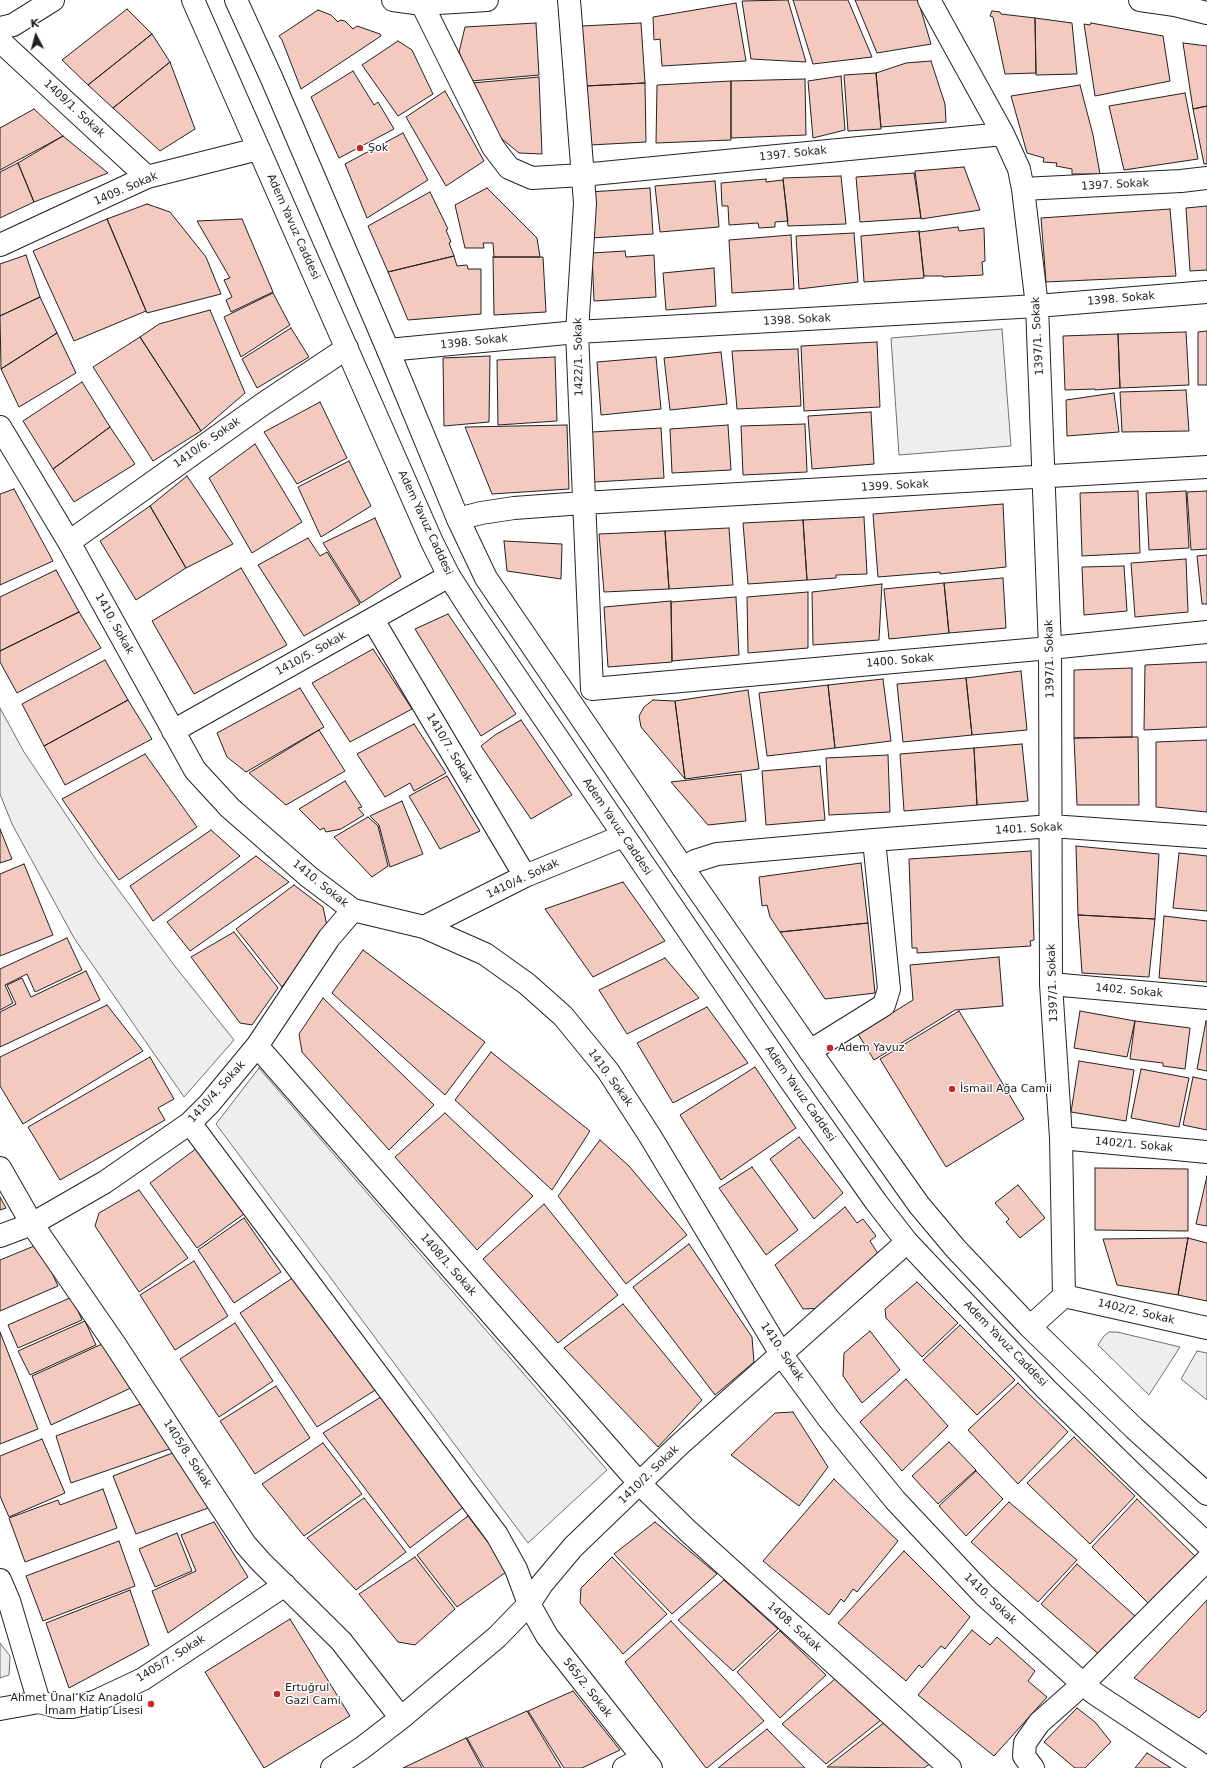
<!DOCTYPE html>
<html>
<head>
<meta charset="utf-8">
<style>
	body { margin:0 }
	#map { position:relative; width:1207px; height:1768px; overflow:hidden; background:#fff; font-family:"DejaVu Sans",sans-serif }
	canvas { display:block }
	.north { position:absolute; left:16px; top:16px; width:40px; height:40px; -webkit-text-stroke:3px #fff; paint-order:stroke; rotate:354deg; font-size:11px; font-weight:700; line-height:16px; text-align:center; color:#222 }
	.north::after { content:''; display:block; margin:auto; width:14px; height:18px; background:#222; clip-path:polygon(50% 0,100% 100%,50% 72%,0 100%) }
</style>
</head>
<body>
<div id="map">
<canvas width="1207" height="1768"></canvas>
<div class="north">K</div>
</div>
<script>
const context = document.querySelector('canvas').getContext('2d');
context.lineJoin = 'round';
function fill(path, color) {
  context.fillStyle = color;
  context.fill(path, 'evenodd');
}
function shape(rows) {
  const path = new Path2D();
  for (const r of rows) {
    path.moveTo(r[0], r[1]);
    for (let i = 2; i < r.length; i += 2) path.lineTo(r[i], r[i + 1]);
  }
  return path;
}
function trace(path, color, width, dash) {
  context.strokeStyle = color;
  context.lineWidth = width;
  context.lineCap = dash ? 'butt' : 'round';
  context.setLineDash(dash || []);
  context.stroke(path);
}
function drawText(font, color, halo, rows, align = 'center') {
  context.font = font + ' "DejaVu Sans",sans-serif';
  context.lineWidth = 3;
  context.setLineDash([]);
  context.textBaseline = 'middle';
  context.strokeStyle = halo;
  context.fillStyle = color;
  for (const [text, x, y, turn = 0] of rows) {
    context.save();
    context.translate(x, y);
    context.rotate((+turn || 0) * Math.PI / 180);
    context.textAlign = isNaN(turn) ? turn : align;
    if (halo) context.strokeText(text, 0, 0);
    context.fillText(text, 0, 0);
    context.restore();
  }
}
const green = shape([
	[1002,329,1011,446,899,455,891,338,1002,329],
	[0,708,24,752,95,858,174,965,234,1040,184,1097,74,938,12,824,0,794,0,708],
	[259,1068,607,1470,528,1543,216,1124,259,1068],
	[1109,1332,1117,1332,1180,1347,1149,1395,1098,1345,1104,1336,1109,1332],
	[1197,1351,1207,1353,1207,1400,1181,1379,1197,1351],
	[0,1643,10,1656,9,1675,0,1678,0,1643]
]);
fill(green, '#eee');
trace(green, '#6f6f6f', 1);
const building = shape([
	[788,0,806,62,751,59,742,1,788,0],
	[793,0,848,0,872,57,813,64,793,0],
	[855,0,918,0,931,44,877,53,855,0],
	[736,3,746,61,662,66,660,39,654,40,653,17,736,3],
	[127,9,152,34,88,85,62,60,127,9],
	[318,10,331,15,338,22,340,20,345,21,353,29,357,26,380,34,381,36,301,89,282,40,279,36,318,10],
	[992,11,1000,12,1001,14,1035,18,1036,73,1005,74,993,17,990,16,992,11],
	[1035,18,1072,23,1077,74,1036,75,1035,18],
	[536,23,539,75,471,81,459,52,465,27,536,23],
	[641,23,645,83,585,86,582,26,641,23],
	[1091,23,1163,36,1170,81,1095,96,1084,24,1090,25,1091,23],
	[152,34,170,62,113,108,88,85,152,34],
	[398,41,412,50,433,94,398,116,362,65,398,41],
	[1183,43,1207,46,1207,106,1193,109,1183,43],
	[931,61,945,104,946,122,881,127,876,73,906,63,931,61],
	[170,62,195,129,160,151,113,108,170,62],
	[353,71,374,105,378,102,394,129,339,158,311,97,353,71],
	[876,73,881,129,848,131,844,75,876,73],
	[841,76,845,130,813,138,808,81,841,76],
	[539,77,542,154,519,153,496,134,472,83,539,77],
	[805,79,806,135,731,138,731,81,805,79],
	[731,81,731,140,656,143,657,85,731,81],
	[645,83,646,142,590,145,586,86,645,83],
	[1080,85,1093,135,1100,174,1072,174,1072,169,1056,166,1057,163,1043,162,1044,158,1027,153,1011,96,1080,85],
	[445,91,484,161,446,186,406,117,445,91],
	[1185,93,1198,159,1124,170,1109,106,1185,93],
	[1207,106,1207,164,1204,164,1193,109,1207,106],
	[34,109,63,136,0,170,0,128,34,109],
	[403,133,428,180,367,218,345,164,403,133],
	[63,136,108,173,34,202,18,163,63,136],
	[18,163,34,202,0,218,0,172,18,163],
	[964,167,980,210,921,219,915,171,964,167],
	[914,173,921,218,860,222,856,177,914,173],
	[841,176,846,224,788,226,783,178,841,176],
	[766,179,766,182,783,180,788,221,775,222,775,227,759,228,758,223,729,225,728,206,722,206,721,183,766,179],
	[715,181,719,227,660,232,655,186,715,181],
	[487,188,537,238,540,257,494,257,493,243,483,243,484,248,465,248,455,205,487,188],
	[650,188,653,234,591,238,590,192,650,188],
	[430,192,448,229,446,230,451,242,449,243,454,256,388,272,368,226,430,192],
	[147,204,170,212,206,257,221,294,147,313,107,219,147,204],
	[1207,206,1207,270,1190,271,1186,208,1207,206],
	[1170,209,1176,276,1046,282,1041,218,1170,209],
	[107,219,146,311,74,341,33,251,107,219],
	[242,219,273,292,231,312,226,300,232,297,224,280,230,278,197,221,242,219],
	[958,227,959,231,984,228,985,261,982,262,983,275,943,277,943,276,924,276,919,232,958,227],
	[919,231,924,278,864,282,861,236,919,231],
	[854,233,858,282,799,289,796,236,854,233],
	[791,235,794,289,732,293,729,240,791,235],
	[625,251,626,257,654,255,656,297,594,301,592,253,625,251],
	[26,255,40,297,0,316,0,264,26,255],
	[454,256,457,266,467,265,468,269,481,269,481,314,408,320,388,272,454,256],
	[493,257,543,257,546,312,494,315,493,257],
	[714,268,716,306,666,310,663,273,714,268],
	[273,293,290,325,241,357,224,317,273,293],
	[40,297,57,333,1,369,0,316,40,297],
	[210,310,245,393,201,431,140,337,159,324,210,310],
	[291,328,309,357,257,388,242,359,291,328],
	[1207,331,1207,385,1198,385,1198,332,1207,331],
	[1186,332,1189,385,1120,388,1118,334,1186,332],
	[57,333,76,373,19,407,1,369,57,333],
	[1118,334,1120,388,1095,390,1095,389,1065,390,1063,336,1118,334],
	[140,337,201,431,153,461,93,367,140,337],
	[877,342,880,407,804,411,801,346,877,342],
	[798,349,801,406,737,409,732,351,798,349],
	[721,352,727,404,670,410,664,358,721,352],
	[490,356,489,422,444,426,443,358,490,356],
	[555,357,557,421,498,425,497,360,555,357],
	[656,357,661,409,601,415,597,362,656,357],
	[82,382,110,427,53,469,23,421,82,382],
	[1186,390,1189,431,1122,432,1120,392,1186,390],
	[1114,393,1119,432,1067,436,1066,400,1114,393],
	[320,402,347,458,297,484,264,432,320,402],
	[871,412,874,464,812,469,808,416,871,412],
	[805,424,807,472,743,475,741,426,805,424],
	[567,425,569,489,492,494,465,427,567,425],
	[728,425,731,470,672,473,670,429,728,425],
	[110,427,135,464,74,502,53,469,110,427],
	[661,428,664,478,594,482,592,432,661,428],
	[255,444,302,522,252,553,209,478,255,444],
	[349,461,371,506,321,537,298,487,349,461],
	[187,476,233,544,186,568,150,506,187,476],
	[14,489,53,561,0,585,0,494,14,489],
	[1138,491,1140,553,1082,556,1080,493,1138,491],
	[1186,491,1189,548,1149,550,1146,493,1186,491],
	[1207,491,1207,549,1191,550,1187,492,1207,491],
	[1003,504,1006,567,940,574,940,572,878,577,873,514,1003,504],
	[150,506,186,568,136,600,100,541,150,506],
	[864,517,867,574,836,575,836,578,807,580,803,520,864,517],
	[375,518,401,577,361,603,323,543,375,518],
	[803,520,807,580,748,584,743,523,803,520],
	[729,528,733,585,669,589,665,531,729,528],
	[665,531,669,589,604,592,599,534,665,531],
	[308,538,320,556,327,552,360,604,304,636,258,565,308,538],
	[504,541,562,544,561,579,507,571,504,541],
	[1207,555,1207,604,1202,604,1197,556,1207,555],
	[1186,559,1188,612,1135,617,1131,563,1186,559],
	[1124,566,1127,611,1084,615,1082,567,1124,566],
	[241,568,287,645,194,694,152,621,241,568],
	[56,570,79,612,0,651,0,597,56,570],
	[1003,578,1006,628,949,633,944,583,1003,578],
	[944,583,949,633,889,639,884,589,944,583],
	[882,584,879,640,813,645,812,592,882,584],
	[808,592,808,648,748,653,747,597,808,592],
	[736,597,739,655,672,661,671,602,736,597],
	[671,601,672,662,608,667,604,607,671,601],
	[79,612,101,648,17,693,0,662,0,651,79,612],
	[448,614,516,714,481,736,415,629,448,614],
	[373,649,412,709,350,742,312,683,373,649],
	[105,660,128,700,44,746,22,704,105,660],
	[1207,662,1207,727,1144,730,1145,665,1207,662],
	[1132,668,1132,737,1074,738,1074,670,1132,668],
	[1021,671,1027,730,972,735,966,678,1021,671],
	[966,678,972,735,903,742,897,684,966,678],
	[883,679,891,741,835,748,828,685,883,679],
	[828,685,835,748,767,756,759,693,828,685],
	[300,688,324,727,246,772,227,757,217,733,300,688],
	[748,690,759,769,685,779,675,701,748,690],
	[128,700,152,739,65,785,44,746,128,700],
	[653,700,675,701,685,779,641,727,639,716,644,707,653,700],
	[521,720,572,795,531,819,481,746,495,735,521,720],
	[414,724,446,773,414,791,410,783,385,797,357,754,414,724],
	[319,730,345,771,286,805,249,773,319,730],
	[1132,737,1138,737,1139,805,1077,805,1074,738,1132,737],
	[1207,740,1207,812,1156,807,1156,742,1207,740],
	[1022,744,1028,801,977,805,974,748,1022,744],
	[974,748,977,805,904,811,900,754,974,748],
	[145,754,197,827,119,880,62,799,145,754],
	[888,755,890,812,829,815,826,758,888,755],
	[820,766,825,820,766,825,762,771,820,766],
	[741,774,746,821,708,825,671,782,741,774],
	[447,776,480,831,440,849,409,796,447,776],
	[345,781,362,807,358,808,364,815,341,829,326,832,324,828,320,830,299,809,345,781],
	[402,801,423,854,390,867,379,825,370,816,402,801],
	[368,817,378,826,388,866,372,877,334,837,368,817],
	[0,829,12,859,0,863,0,829],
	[211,830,240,856,153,921,130,886,211,830],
	[1076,846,1159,854,1155,919,1078,915,1076,846],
	[1031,851,1034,940,1030,941,1031,946,917,953,917,948,912,948,909,859,1031,851],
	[1179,853,1207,856,1207,911,1173,908,1179,853],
	[256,856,289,882,190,951,167,922,256,856],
	[861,863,868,923,780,932,770,917,767,905,762,906,759,877,861,863],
	[24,864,53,935,0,956,0,874,24,864],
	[623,882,665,941,593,977,545,909,623,882],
	[294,885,323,907,327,926,282,987,236,929,294,885],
	[1078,915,1155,919,1149,977,1082,973,1078,915],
	[1164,916,1207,921,1207,982,1159,978,1164,916],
	[868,923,875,993,825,999,780,932,868,923],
	[234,932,278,988,252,1025,240,1023,191,957,234,932],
	[67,938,82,970,35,992,27,974,5,985,13,1003,0,1010,0,969,67,938],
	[363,950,485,1042,445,1095,332,993,363,950],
	[999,957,1003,1006,955,1010,874,1060,858,1034,913,1000,910,965,999,957],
	[665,958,699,998,627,1034,599,990,665,958],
	[86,971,100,1000,0,1047,0,1012,16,1004,7,985,22,978,31,997,86,971],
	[323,998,434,1105,389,1150,302,1052,299,1034,323,998],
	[107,1005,143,1051,23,1124,0,1086,0,1057,107,1005],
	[707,1007,748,1063,673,1103,637,1043,707,1007],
	[959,1011,1024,1119,946,1167,880,1059,959,1011],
	[1080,1011,1135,1021,1127,1057,1074,1048,1080,1011],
	[1135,1021,1190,1028,1185,1069,1163,1066,1163,1063,1130,1059,1135,1021],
	[1206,1021,1207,1021,1207,1071,1197,1069,1206,1021],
	[491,1052,590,1131,552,1190,455,1100,491,1052],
	[150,1057,174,1099,158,1108,165,1120,60,1180,28,1127,150,1057],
	[1079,1061,1134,1070,1126,1121,1071,1112,1079,1061],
	[755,1067,796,1128,721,1180,680,1115,755,1067],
	[1141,1069,1189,1078,1179,1127,1131,1118,1141,1069],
	[1193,1077,1207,1080,1207,1130,1183,1125,1193,1077],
	[445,1113,533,1196,477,1250,395,1157,445,1113],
	[799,1137,843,1193,814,1219,770,1159,799,1137],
	[600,1140,629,1166,687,1235,626,1284,558,1196,600,1140],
	[197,1148,244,1214,197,1248,150,1183,197,1148],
	[752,1167,798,1230,766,1255,719,1188,752,1167],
	[1095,1168,1188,1169,1188,1231,1095,1230,1095,1168],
	[1207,1176,1207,1226,1196,1224,1207,1176],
	[1018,1185,1045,1218,1020,1238,1006,1222,1009,1219,995,1203,1018,1185],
	[139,1190,188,1258,139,1292,95,1226,99,1213,139,1190],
	[0,1197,6,1208,0,1210,0,1197],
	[544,1204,618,1295,558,1343,483,1259,544,1204],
	[845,1207,857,1223,863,1219,876,1236,870,1241,880,1257,825,1308,803,1309,775,1265,845,1207],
	[244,1218,281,1272,234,1303,198,1250,244,1218],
	[1188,1238,1178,1295,1117,1285,1103,1239,1188,1238],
	[1188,1238,1207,1243,1207,1301,1178,1295,1188,1238],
	[39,1244,58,1286,0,1311,0,1260,39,1244],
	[689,1244,752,1337,754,1362,715,1395,633,1287,689,1244],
	[194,1261,228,1316,175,1350,140,1295,194,1261],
	[294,1277,377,1389,317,1427,240,1313,294,1277],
	[917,1282,958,1323,922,1357,886,1318,885,1309,917,1282],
	[72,1297,82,1320,18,1348,8,1325,72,1297],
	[623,1304,702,1400,658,1447,564,1348,623,1304],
	[85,1321,96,1345,30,1375,18,1351,85,1321],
	[235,1323,273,1381,219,1417,180,1359,235,1323],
	[960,1325,1015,1380,977,1415,923,1360,960,1325],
	[870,1331,900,1370,862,1403,843,1376,844,1353,870,1331],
	[0,1332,38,1429,0,1444,0,1332],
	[102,1344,133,1387,51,1425,32,1376,102,1344],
	[906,1379,948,1426,902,1471,860,1422,906,1379],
	[1018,1383,1068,1432,1018,1484,968,1430,1018,1383],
	[276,1386,310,1438,255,1474,220,1421,276,1386],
	[381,1397,465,1506,410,1548,323,1433,381,1397],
	[146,1402,175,1447,71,1483,56,1436,146,1402],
	[793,1412,828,1467,799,1506,731,1455,775,1413,793,1412],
	[1074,1437,1135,1496,1090,1544,1027,1483,1074,1437],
	[42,1439,65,1493,9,1517,0,1496,0,1456,42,1439],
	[949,1442,976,1470,938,1504,912,1476,949,1442],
	[323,1443,362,1494,304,1536,262,1484,323,1443],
	[175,1452,211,1507,136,1534,113,1476,175,1452],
	[976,1471,1003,1499,966,1536,939,1506,976,1471],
	[834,1479,898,1541,857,1592,853,1589,844,1602,841,1599,829,1615,763,1561,834,1479],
	[103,1489,117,1528,25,1562,9,1518,58,1500,60,1505,103,1489],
	[364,1498,406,1552,356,1590,307,1538,364,1498],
	[1137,1499,1197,1558,1149,1604,1092,1547,1137,1499],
	[1009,1502,1077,1560,1038,1602,971,1542,1009,1502],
	[468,1516,509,1570,457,1607,417,1555,468,1516],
	[214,1522,248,1577,168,1633,152,1591,196,1571,181,1535,214,1522],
	[655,1522,717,1574,672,1614,614,1554,655,1522],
	[177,1533,192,1571,155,1587,139,1549,177,1533],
	[119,1541,135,1586,43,1621,26,1576,119,1541],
	[904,1551,970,1617,945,1649,941,1646,922,1668,919,1665,906,1681,838,1623,904,1551],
	[415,1557,455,1609,415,1645,398,1642,359,1594,415,1557],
	[612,1557,667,1614,623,1654,580,1603,581,1588,612,1557],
	[1077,1564,1135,1616,1102,1657,1041,1604,1077,1564],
	[724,1580,778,1629,733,1671,678,1620,724,1580],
	[130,1590,149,1645,69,1688,46,1623,130,1590],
	[1207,1600,1207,1710,1199,1718,1134,1678,1207,1600],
	[290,1619,350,1716,264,1768,205,1672,290,1619],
	[671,1621,764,1721,707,1768,706,1768,625,1662,671,1621],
	[972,1630,990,1645,997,1637,1035,1671,1028,1681,1047,1697,994,1756,918,1695,972,1630],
	[780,1631,826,1675,780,1718,737,1672,780,1631],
	[835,1679,881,1720,826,1764,782,1724,835,1679],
	[573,1691,620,1750,582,1768,564,1768,528,1711,573,1691],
	[1077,1708,1095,1722,1111,1742,1085,1768,1075,1768,1044,1742,1077,1708],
	[527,1711,561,1768,484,1768,467,1738,527,1711],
	[885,1722,931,1763,924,1768,827,1767,885,1722],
	[767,1729,805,1768,718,1768,767,1729],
	[466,1738,482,1768,403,1768,466,1738],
	[1147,1753,1171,1768,1135,1768,1147,1753]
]);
fill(building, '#f3c9c0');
trace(building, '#222', 1);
const minor = shape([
	[393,0,422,4,493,147,509,168,532,178,582,175,1003,134],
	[569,0,585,203,577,332,592,689],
	[929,0,1003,134,1019,169,1023,189,1037,306,1050,648,1051,984,1061,1138,1064,1296,1030,1327],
	[1140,0,1175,5,1207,13],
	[422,4,487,0],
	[0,28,13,25,53,0],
	[0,41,147,177],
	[1023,189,1181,181,1207,178],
	[0,245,147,177,258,149],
	[388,350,577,332,1037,306,1207,292],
	[0,427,69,542,195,770,230,808,309,877,353,910,424,927,485,954,527,984,563,1016,608,1071,650,1136,781,1354,828,1418,895,1500,984,1595,1083,1684,1094,1693,1207,1768],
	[458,519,481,513,514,508,583,503,1207,467],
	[69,542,263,404,347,348],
	[373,620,525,876],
	[592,689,1050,648,1207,632],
	[173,731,449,576],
	[874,840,1051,826,1207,837],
	[683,868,695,861,717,854,874,840,889,989,884,1005,810,1051],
	[424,927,525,876,623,836],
	[1051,984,1207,998],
	[257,1046,640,1484,689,1532,950,1768],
	[190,1123,497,1535,516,1569,529,1604,547,1636,651,1768],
	[1061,1138,1207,1152],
	[0,1168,32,1224,116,1346,245,1544,261,1562,341,1641,401,1718],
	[0,1236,32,1224,105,1182,190,1123,209,1104,257,1046,329,938,353,910],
	[1064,1296,1207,1328],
	[0,1580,9,1601,39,1702],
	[0,1709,39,1702,58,1707,72,1707,94,1702,143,1679,285,1585],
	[332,1768,362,1748,401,1718,497,1637,529,1604,542,1584,573,1547,679,1445,907,1242],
	[624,1768,643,1758],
	[1033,1768,1024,1756,1025,1743,1039,1723,1083,1684,1207,1560]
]);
const major = shape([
	[193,0,432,542,449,576,474,615,790,1080,876,1202,907,1242,1046,1389,1134,1475,1207,1544],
	[236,0,272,79,388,350,458,519,486,578,683,868,810,1051,919,1205,956,1249,1030,1327,1134,1428,1207,1494]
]);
trace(minor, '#222', 24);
trace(major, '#222', 24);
trace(minor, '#fff', 22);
trace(major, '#fff', 22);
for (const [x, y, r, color] of [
	[360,148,4,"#c62828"],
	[830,1048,4,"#c62828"],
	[952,1089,4,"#c62828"],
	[277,1694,4,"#c62828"],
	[151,1704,4,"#c62828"]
]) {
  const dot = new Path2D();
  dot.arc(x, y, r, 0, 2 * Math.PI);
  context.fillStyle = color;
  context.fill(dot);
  trace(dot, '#fff', 1.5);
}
drawText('11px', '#222', '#fff', [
	["1409/1. Sokak",74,109,43],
	["1397. Sokak",793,154,-6],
	["1397. Sokak",1115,185,-3],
	["1409. Sokak",126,189,-23],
	["Adem Yavuz Caddesi",293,227,66],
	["1398. Sokak",1121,299,-5],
	["1398. Sokak",797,320,-3],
	["1397/1. Sokak",1038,336,-93],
	["1398. Sokak",474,342,-6],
	["1422/1. Sokak",579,357,-91],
	["1410/6. Sokak",207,443,-35],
	["1399. Sokak",895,486,-3],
	["Adem Yavuz Caddesi",425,523,65],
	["1410. Sokak",114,624,61],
	["1410/5. Sokak",311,654,-29],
	["1397/1. Sokak",1050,659,-91],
	["1400. Sokak",900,661,-5],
	["1410/7. Sokak",449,748,59],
	["Adem Yavuz Caddesi",617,827,56],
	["1401. Sokak",1029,829,-3],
	["1410/4. Sokak",523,879,-25],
	["1410. Sokak",320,884,39],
	["1397/1. Sokak",1053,983,-92],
	["1402. Sokak",1129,991,5],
	["1410. Sokak",610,1078,54],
	["1410/4. Sokak",217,1092,-48],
	["Adem Yavuz Caddesi",800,1094,55],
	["1402/1. Sokak",1134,1145,5],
	["1408/1. Sokak",448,1265,49],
	["1402/2. Sokak",1136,1312,13],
	["Adem Yavuz Caddesi",1005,1344,46],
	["1410. Sokak",782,1352,56],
	["1405/8. Sokak",187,1454,57],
	["1410/2. Sokak",649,1475,-44],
	["1410. Sokak",990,1599,44],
	["1408. Sokak",794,1627,42],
	["1405/7. Sokak",171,1659,-32],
	["565/2. Sokak",587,1688,52]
]);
drawText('11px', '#222', '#fff', [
	["Şok",368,148],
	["Adem Yavuz",838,1048],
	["İsmail Ağa Camii",960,1089],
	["Ertuğrul",285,1688],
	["Gazi Cami",285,1701],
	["Ahmet Ünal Kız Anadolu",143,1698,"right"],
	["İmam Hatip Lisesi",143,1711,"right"]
], 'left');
</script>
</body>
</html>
